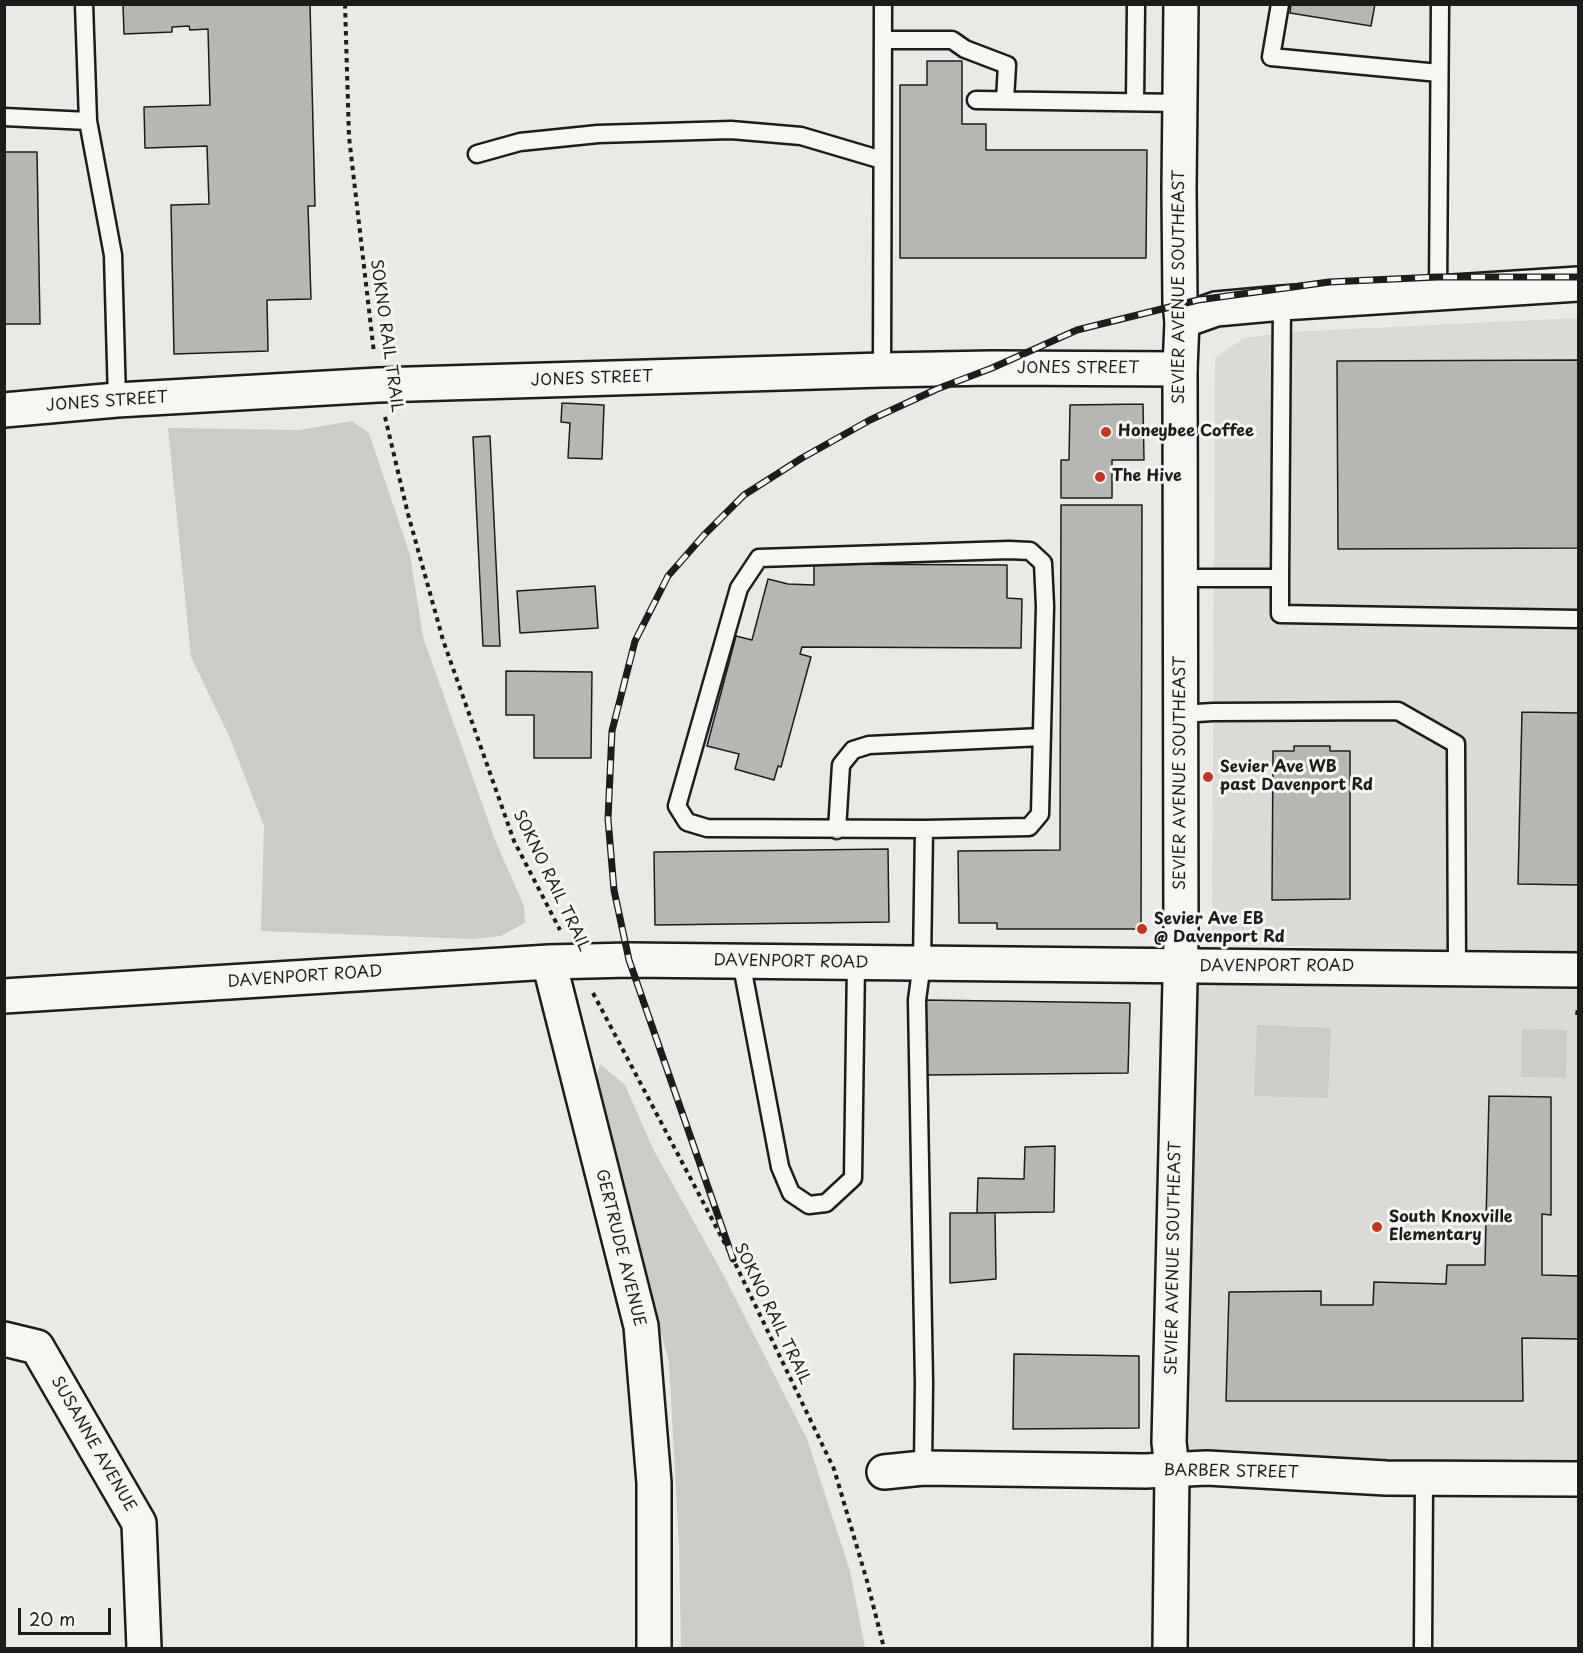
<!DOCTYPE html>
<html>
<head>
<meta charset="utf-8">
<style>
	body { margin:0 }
	#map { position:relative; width:1583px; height:1653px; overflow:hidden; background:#e9e9e5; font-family:"Playpen Sans",sans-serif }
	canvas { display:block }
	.frame { position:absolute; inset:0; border:6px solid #1c1c1c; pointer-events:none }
	.scale { position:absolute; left:18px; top:1608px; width:93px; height:27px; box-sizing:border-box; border:3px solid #1c1c1c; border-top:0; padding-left:8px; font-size:18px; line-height:21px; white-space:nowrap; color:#1c1c1c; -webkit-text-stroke:4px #f6f6f2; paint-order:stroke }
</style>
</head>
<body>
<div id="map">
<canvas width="1583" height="1653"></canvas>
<div class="frame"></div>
<div class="scale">20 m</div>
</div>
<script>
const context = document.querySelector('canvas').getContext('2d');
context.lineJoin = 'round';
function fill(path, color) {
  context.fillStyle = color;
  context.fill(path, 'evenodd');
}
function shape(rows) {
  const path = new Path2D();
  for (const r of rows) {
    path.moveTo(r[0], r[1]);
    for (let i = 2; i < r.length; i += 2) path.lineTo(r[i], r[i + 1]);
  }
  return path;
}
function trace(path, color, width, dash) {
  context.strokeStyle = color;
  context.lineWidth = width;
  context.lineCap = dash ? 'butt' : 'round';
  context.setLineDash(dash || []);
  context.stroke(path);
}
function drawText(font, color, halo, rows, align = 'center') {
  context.font = font + ' "Playpen Sans",sans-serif';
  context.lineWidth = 6;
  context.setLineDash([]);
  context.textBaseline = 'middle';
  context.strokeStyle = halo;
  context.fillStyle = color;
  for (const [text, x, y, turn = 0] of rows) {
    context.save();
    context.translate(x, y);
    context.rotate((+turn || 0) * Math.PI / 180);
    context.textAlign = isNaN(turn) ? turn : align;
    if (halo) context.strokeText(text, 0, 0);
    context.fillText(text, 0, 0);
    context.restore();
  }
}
fill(shape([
	[1578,318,1578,951,1433,951,1212,943,1215,358,1244,338,1288,332],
	[1181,966,1578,970,1578,1479,1207,1468,1169,1442]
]), '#dadad6');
fill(shape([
	[352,421,369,433,410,555,423,637,495,840,524,906,525,923,501,936,473,939,261,931,264,826,230,738,191,657,168,428,299,430],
	[1257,1025,1331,1028,1328,1098,1254,1096],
	[1522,1029,1567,1030,1566,1078,1521,1077],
	[600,1064,625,1085,653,1149,723,1274,807,1439,850,1571,865,1648,681,1648,679,1547,669,1362,594,1088]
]), '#cbcbc7');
const building = shape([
	[123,4,310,4,315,206,308,206,311,299,267,300,268,351,174,354,171,205,209,204,207,146,145,148,144,107,210,105,208,29,190,30,189,26,172,27,172,32,124,34,123,4],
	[1291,4,1375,4,1371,26,1290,13,1291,4],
	[927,61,962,61,962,124,986,124,986,150,1147,150,1146,258,900,258,900,85,927,85,927,61],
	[4,152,37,152,40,324,4,324,4,152],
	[1578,360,1578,548,1338,549,1337,361,1578,360],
	[562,403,604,405,602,459,568,458,570,423,561,422,562,403],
	[1143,404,1144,460,1112,460,1112,498,1061,498,1061,460,1069,460,1070,405,1143,404],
	[490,436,500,646,483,646,473,437,490,436],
	[1061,505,1142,505,1141,929,997,929,997,923,959,923,958,851,1060,850,1061,505],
	[814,564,1007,565,1007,598,1022,599,1021,648,802,647,800,654,811,657,781,767,778,766,774,780,735,769,739,754,707,746,736,636,752,640,768,579,788,584,814,585,814,564],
	[595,586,598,628,520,633,517,591,595,586],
	[506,671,592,672,591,758,534,758,534,715,506,715,506,671],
	[1522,712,1578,713,1578,885,1518,884,1522,712],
	[1294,746,1330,746,1330,751,1350,751,1350,899,1272,900,1273,751,1294,751,1294,746],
	[888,849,889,922,655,925,654,852,888,849],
	[925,1000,1130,1003,1128,1073,926,1075,925,1000],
	[1489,1096,1551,1097,1551,1215,1542,1214,1542,1275,1578,1276,1578,1339,1522,1338,1523,1401,1226,1401,1229,1292,1321,1291,1321,1305,1373,1305,1374,1282,1446,1284,1447,1265,1485,1265,1489,1096],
	[1055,1146,1054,1212,977,1213,978,1178,1024,1179,1025,1147,1055,1146],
	[950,1213,995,1213,996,1279,950,1283,950,1213],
	[1014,1354,1139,1356,1139,1428,1013,1429,1014,1354]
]);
fill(building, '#b6b6b3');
trace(building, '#1c1c1c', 1.5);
const service = shape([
	[84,4,88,121,113,255,117,400],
	[1280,4,1271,57,1439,73],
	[883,40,952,40,965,49,1007,65,1005,100],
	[976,100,1180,103],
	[1135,102,1136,4],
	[4,117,88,121],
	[477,154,520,142,598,134,731,130,801,136,882,160],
	[1438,293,1440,4],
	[882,370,883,4],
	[1180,578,1280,578,1280,614,1578,619],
	[1280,578,1282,303],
	[1181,714,1213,712,1398,711,1456,744,1457,969],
	[837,830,841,765,853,750,869,745,1042,737],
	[741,961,780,1167,791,1193,809,1205,826,1203,853,1178,856,962],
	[923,1468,924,1383,917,1000,922,963,924,829,707,828,687,822,677,806,739,588,759,558,1009,550,1030,551,1043,563,1045,606,1040,814,1029,827,924,829],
	[1423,1648,1424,1479]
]);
const minor = shape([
	[1182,321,1216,309,1282,303,1578,284],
	[4,410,117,400,378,385,882,370,992,368,1180,369],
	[549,962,641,1326,654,1483,654,1648],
	[4,996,549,962,629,960,1578,970],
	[4,1339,37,1347,139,1523,144,1648],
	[884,1472,923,1468,1145,1471,1207,1468,1386,1478,1578,1479]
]);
const secondary = shape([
	[1170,1648,1172,1469,1169,1442,1181,939,1180,369,1182,321,1180,304,1179,189,1181,4]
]);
trace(service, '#1c1c1c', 21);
trace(minor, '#1c1c1c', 38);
trace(secondary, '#1c1c1c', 38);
trace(shape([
	[345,4,349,137,374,353],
	[385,417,408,514,443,640,514,841,560,930],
	[593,993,733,1259,834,1469,867,1581,884,1648],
	[1577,1015,1578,1008]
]), '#1c1c1c', 4, [4.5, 4.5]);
trace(service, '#f6f6f2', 16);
trace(minor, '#f6f6f2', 33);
trace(secondary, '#f6f6f2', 33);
const rail = shape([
	[733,1259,629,960,614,890,608,819,612,731,635,641,668,576,704,535,744,495,802,458,870,420,937,389,992,368,1077,330,1198,300,1329,282,1437,277,1578,277]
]);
trace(rail, '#1c1c1c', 7);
trace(rail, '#f6f6f2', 4.5, [14]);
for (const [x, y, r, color] of [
	[1106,432,6,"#c8321e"],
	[1100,477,6,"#c8321e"],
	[1208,777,6,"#c8321e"],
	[1142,929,6,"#c8321e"],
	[1377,1227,6,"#c8321e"]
]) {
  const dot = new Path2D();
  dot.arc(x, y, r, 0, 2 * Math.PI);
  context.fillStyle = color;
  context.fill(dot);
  trace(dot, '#f6f6f2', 2);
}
drawText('16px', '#1c1c1c', '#f6f6f2', [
	["SEVIER AVENUE SOUTHEAST",1180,287,-90],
	["SOKNO RAIL TRAIL",386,336,82],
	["JONES STREET",1078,369],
	["JONES STREET",592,379,-2],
	["JONES STREET",107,402,-4],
	["SEVIER AVENUE SOUTHEAST",1181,773,-90],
	["SOKNO RAIL TRAIL",551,881,64],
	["DAVENPORT ROAD",791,962,1],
	["DAVENPORT ROAD",1277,967],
	["DAVENPORT ROAD",305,977,-4],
	["GERTRUDE AVENUE",620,1248,76],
	["SEVIER AVENUE SOUTHEAST",1174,1258,-89],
	["SOKNO RAIL TRAIL",772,1314,64],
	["SUSANNE AVENUE",93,1444,60],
	["BARBER STREET",1231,1472,1]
]);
drawText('bold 16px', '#1c1c1c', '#f6f6f2', [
	["Honeybee Coffee",1118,432],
	["The Hive",1112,477],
	["Sevier Ave WB",1220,768],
	["past Davenport Rd",1220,786],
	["Sevier Ave EB",1154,920],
	["@ Davenport Rd",1154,938],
	["South Knoxville",1389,1218],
	["Elementary",1389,1236]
], 'left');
</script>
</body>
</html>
